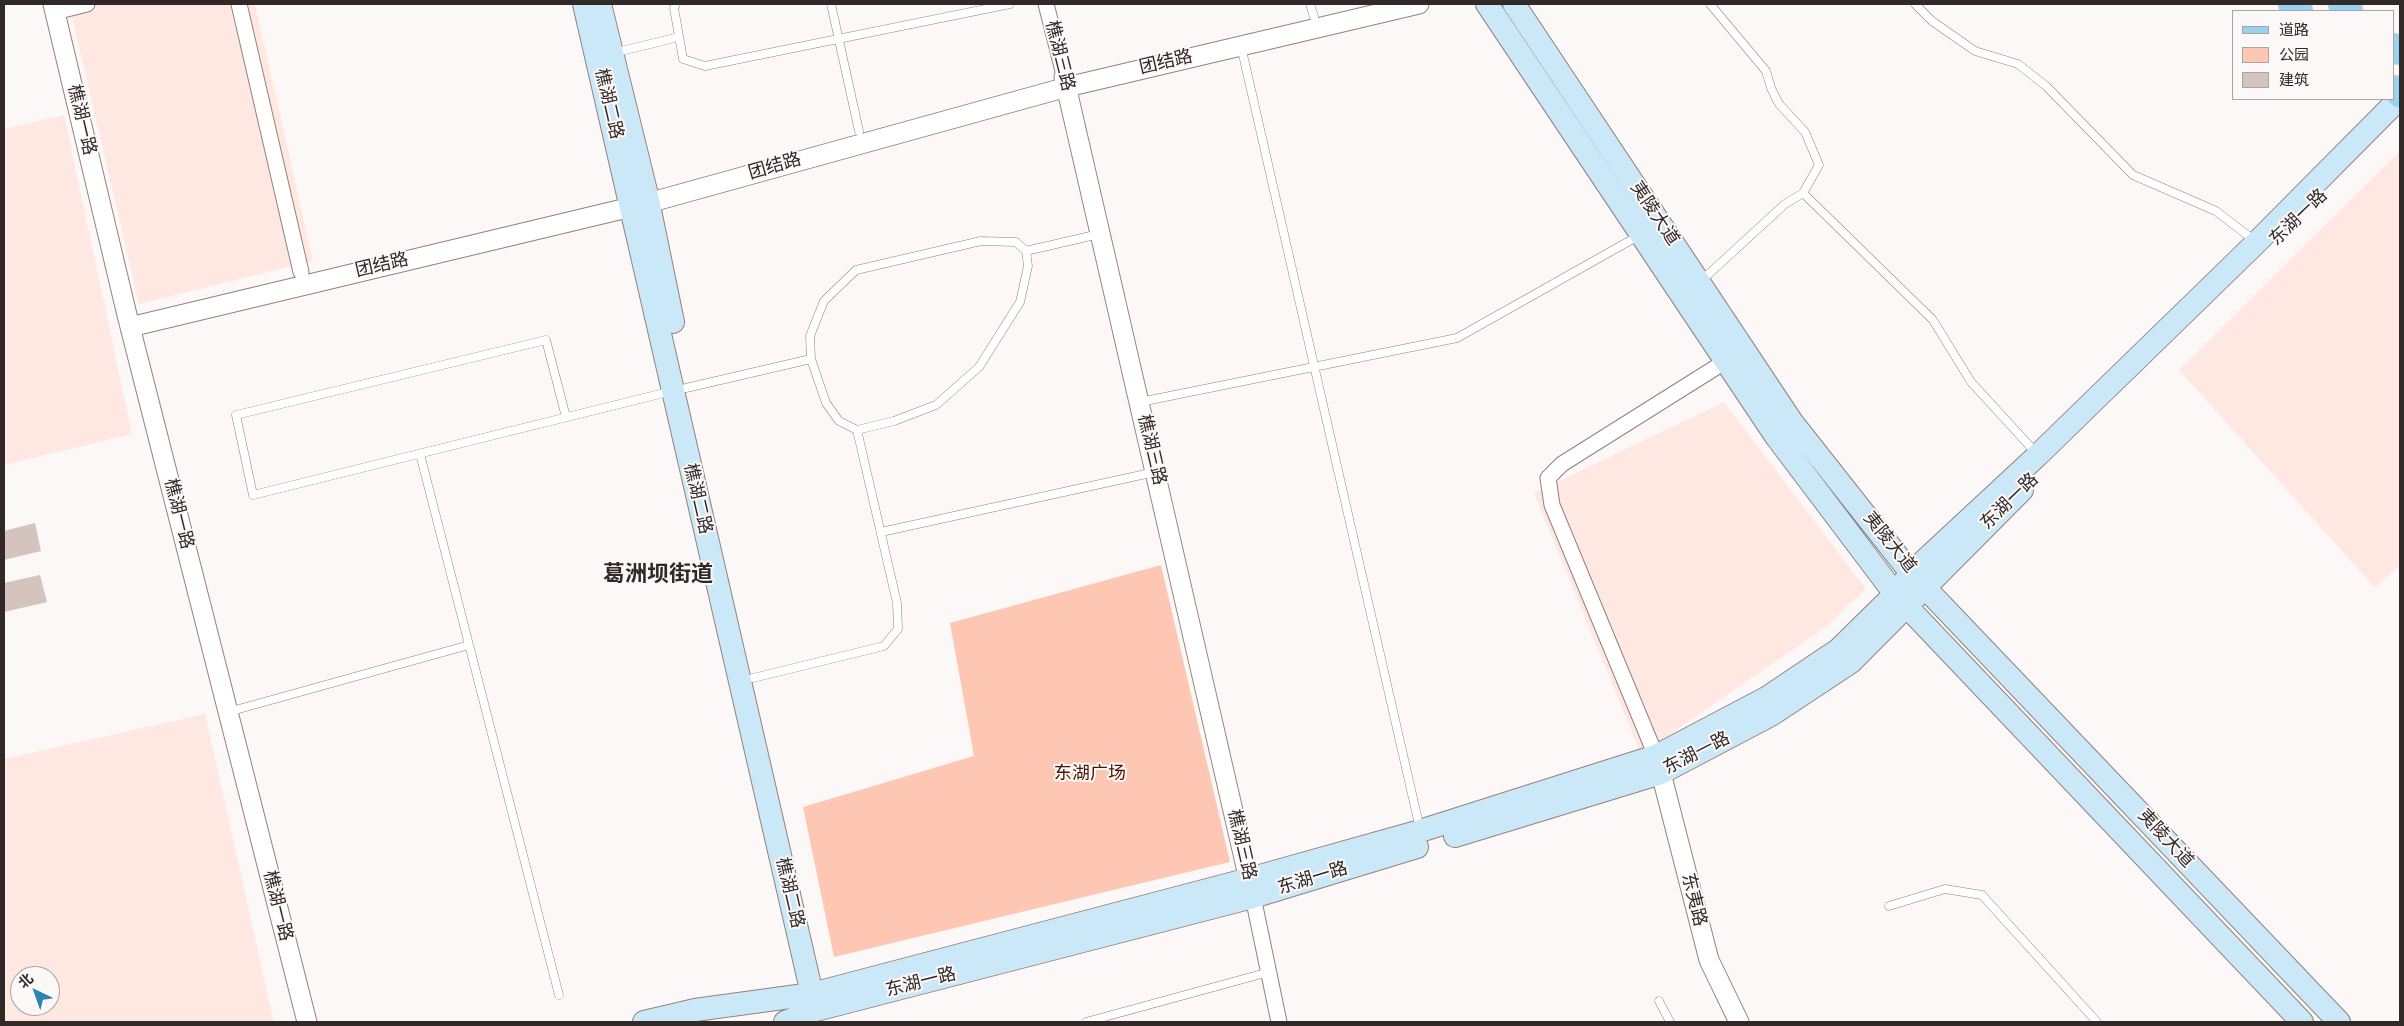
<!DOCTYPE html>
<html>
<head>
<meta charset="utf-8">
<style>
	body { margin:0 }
	#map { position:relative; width:2404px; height:1026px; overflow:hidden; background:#fcf8f7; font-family:"Titillium Web","Noto Sans SC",sans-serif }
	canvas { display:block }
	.frame { position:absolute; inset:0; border:5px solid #302927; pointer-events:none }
	.legend { position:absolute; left:2232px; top:10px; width:162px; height:90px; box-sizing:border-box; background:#fcf8f7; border:1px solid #aaa5a4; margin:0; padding:6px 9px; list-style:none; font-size:15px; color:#302927 }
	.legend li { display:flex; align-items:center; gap:10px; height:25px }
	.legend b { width:25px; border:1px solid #aaa5a4 }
	.north { position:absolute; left:10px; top:966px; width:50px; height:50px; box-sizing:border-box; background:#fcf8f7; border:1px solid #aaa5a4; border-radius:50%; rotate:318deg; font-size:14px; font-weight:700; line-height:20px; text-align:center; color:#302927 }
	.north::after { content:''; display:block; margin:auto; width:18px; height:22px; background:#2c84b2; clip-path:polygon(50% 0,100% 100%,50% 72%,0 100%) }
</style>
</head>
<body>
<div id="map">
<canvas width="2404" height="1026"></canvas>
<div class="frame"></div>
<ul class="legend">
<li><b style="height:6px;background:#97d2f3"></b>道路</li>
<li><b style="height:14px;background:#fec7b4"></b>公园</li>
<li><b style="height:14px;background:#d5c3bd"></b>建筑</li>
</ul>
<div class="north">北</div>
</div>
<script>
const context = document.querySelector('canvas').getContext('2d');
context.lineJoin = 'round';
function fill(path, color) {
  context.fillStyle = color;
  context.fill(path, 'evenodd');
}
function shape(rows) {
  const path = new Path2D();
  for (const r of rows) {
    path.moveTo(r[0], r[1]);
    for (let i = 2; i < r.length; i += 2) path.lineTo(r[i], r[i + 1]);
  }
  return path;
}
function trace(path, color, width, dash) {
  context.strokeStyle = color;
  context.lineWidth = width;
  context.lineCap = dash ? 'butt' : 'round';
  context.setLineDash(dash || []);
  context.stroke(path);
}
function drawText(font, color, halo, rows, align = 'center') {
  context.font = font + ' "Titillium Web","Noto Sans SC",sans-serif';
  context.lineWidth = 4;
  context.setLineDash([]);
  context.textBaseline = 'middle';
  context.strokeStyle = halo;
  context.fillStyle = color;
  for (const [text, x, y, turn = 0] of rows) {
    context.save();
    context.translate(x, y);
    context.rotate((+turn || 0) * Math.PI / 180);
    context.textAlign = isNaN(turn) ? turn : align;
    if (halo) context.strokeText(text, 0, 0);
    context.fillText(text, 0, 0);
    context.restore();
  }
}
fill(shape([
	[69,4,255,4,313,261,139,304],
	[64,115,132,434,4,465,4,129],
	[2400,151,2400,565,2375,588,2179,370],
	[1724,402,1866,589,1826,627,1641,754,1534,493],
	[205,714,274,1022,4,1022,4,759],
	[20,976,50,976,50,1006,20,1006]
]), '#fee8e1');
fill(shape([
	[1161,565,1230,862,834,957,803,807,974,756,950,623]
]), '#fec7b4');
fill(shape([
	[35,523,41,551,4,560,4,531],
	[40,575,47,602,4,612,4,583]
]), '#d5c3bd');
const service = shape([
	[676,4,674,8,683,59,705,66,1010,4],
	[831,4,859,131],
	[1310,4,1314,17],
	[1710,4,1766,71,1771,88,1779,104,1805,132,1819,165,1803,193],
	[1915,4,1932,21,1975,51,2018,64,2046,86,2133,175,2216,211,2255,241],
	[1241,46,1420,829],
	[613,53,679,37],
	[981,241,1016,242,1026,251,1028,266,1020,302,979,367,936,405,894,421,857,430,839,421,826,403,811,359,810,336,824,301,856,270,981,241],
	[1026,251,1099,234],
	[1701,281,1785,204,1803,193,1933,320,1971,382,2037,454],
	[686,388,811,359],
	[1140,402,1457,338,1640,235],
	[566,417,546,340,236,415,253,495,672,391],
	[420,454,559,995],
	[881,532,1155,472],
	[753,678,884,646,898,629,897,603,857,430],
	[228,712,469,645],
	[1889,906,1945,889,1982,895,2097,1022],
	[1659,1001,1670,1022],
	[1086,1022,1269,972]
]);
const minor = shape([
	[239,4,301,272],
	[1046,4,1064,75],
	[55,12,87,4],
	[1656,756,1552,505,1548,478,1562,464,1726,361],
	[1253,897,1279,1022]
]);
const tertiary = shape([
	[53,4,127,315,307,1022],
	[1064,77,1252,893],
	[130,327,648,203,1067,87,1419,4],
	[1661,773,1709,960,1739,1022]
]);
const secondary = shape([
	[584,4,815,1007],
	[600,4,646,191,673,322],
	[1487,4,1775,435,1895,594,2302,1022],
	[1514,4,1792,422,1911,573,2339,1022],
	[1455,836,1661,773,1771,715,1851,662,2022,490],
	[644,1022,695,1010,812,994,1249,879,1420,831,1656,756,1768,697,1838,650,1895,594,1911,573,2038,455,2257,242,2400,98],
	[785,1022,816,1010,1253,897,1417,847]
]);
const primary = shape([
	[2291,4,2300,11],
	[2341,4,2350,11],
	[2393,46,2400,52],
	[2393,88,2400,95]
]);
trace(service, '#93827c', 9);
trace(minor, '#93827c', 17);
trace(tertiary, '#93827c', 21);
trace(secondary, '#93827c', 24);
trace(primary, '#d6d4d4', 27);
trace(service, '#fff', 8);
trace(minor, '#fff', 15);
trace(tertiary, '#fff', 19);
trace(secondary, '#cbe8f9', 22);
trace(primary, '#97d2f3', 25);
drawText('18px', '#302927', '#fcf8f7', [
	["樵湖三路",1059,56,76],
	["团结路",1166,63,-13],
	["樵湖二路",608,104,77],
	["樵湖一路",81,120,77],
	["团结路",775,167,-16],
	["夷陵大道",1654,214,56],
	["东湖一路",2299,218,-44],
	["团结路",382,266,-13],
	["樵湖三路",1151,450,77],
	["樵湖二路",697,499,77],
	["东湖一路",2010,502,-44],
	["樵湖一路",178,514,76],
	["夷陵大道",1889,543,51],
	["东湖一路",1697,754,-27],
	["夷陵大道",2165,839,47],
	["樵湖三路",1241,845,77],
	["东湖一路",1313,879,-17],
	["樵湖二路",789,893,77],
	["东夷路",1693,900,76],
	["樵湖一路",277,906,76],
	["东湖一路",921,983,-14]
]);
drawText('18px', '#4b1402', '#fcf8f7', [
	["东湖广场",1090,775]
]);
drawText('bold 22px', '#302927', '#fcf8f7', [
	["葛洲坝街道",658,576]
]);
</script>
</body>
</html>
